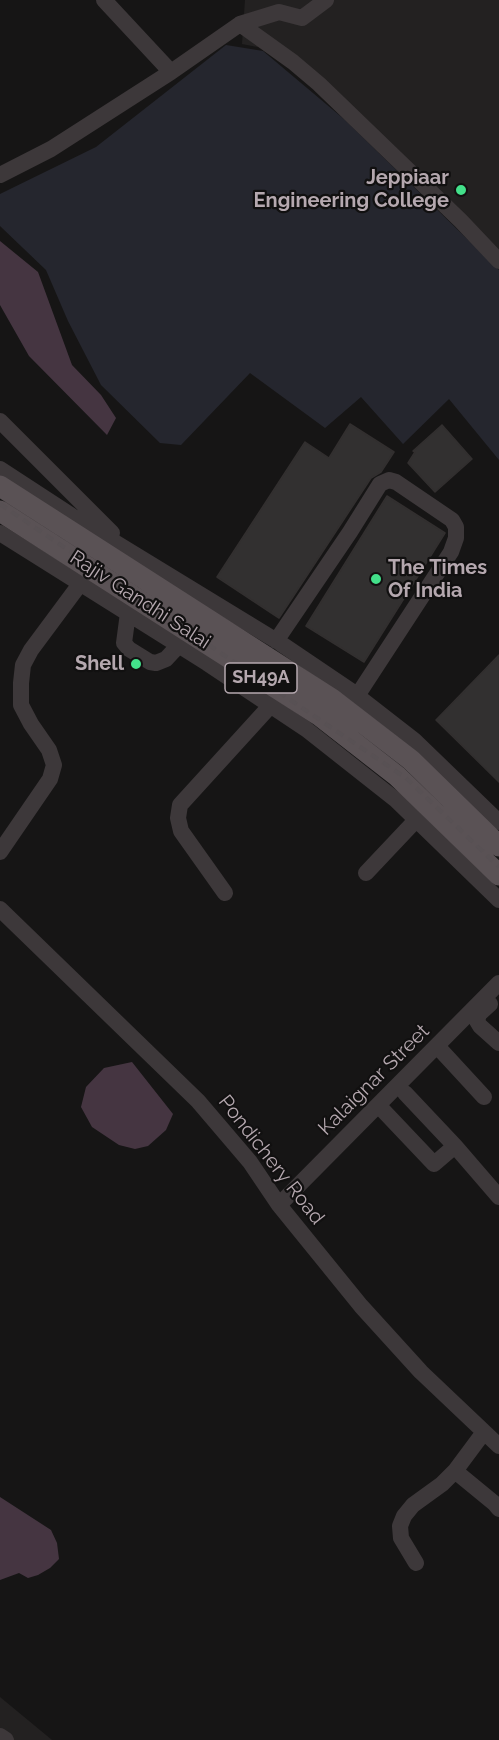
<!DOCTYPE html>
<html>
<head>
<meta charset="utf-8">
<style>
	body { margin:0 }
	canvas { display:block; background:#161515 }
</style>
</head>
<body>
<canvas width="499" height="1740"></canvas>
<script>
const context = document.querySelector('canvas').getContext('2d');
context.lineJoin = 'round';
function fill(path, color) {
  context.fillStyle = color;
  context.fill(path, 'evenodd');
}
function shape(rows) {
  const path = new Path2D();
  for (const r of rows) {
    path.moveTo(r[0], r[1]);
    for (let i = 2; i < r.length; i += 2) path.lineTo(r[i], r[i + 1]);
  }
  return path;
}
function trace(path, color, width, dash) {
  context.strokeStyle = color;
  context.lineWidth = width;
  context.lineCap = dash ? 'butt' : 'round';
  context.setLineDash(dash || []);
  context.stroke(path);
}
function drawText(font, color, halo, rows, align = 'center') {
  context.font = font + ' Raleway,sans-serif';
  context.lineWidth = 4.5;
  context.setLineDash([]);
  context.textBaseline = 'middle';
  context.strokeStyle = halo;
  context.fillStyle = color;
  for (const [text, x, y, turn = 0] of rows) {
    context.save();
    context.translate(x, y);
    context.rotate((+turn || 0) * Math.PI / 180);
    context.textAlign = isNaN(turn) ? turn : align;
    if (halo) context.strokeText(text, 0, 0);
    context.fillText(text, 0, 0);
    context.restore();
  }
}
fill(shape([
	[245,0,499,0,499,264,348,116,268,49,242,44],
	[0,1697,52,1740,0,1740]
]), '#232121');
fill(shape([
	[226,45,263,51,345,120,499,270,499,460,449,399,403,444,361,397,325,428,250,373,181,445,160,443,101,385,68,321,46,270,0,226,0,194,96,147]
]), '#25262e');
fill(shape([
	[0,241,38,272,72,365,101,395,116,418,107,435,29,356,0,305],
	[132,1062,173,1114,166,1130,148,1146,135,1149,119,1145,92,1127,81,1107,86,1087,104,1068],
	[0,1497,51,1530,57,1543,59,1559,50,1568,38,1575,28,1578,19,1573,0,1580]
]), '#453541');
const building = shape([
	[350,424,394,452,381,472,371,478,279,618,217,577,305,442,329,458,350,424],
	[442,425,472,459,435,492,408,463,415,452,413,451,442,425],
	[387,496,445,533,364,662,306,626,387,496],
	[499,655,499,782,436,720,499,655]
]);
fill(building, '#323030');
trace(building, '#322f2f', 1.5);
trace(shape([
	[104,0,171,72],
	[240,24,293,62,319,84,461,221,499,261],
	[0,175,51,149,171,72,240,24,279,12,302,18,326,0],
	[0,421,112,533],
	[0,469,72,516,280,643,351,691,414,740,499,822],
	[0,533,207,663,306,729,396,800,499,900],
	[128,613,124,643,129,649,150,662,156,663,166,659,179,645],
	[276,641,350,532,380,484,389,480,396,482,452,520,456,527,456,538,451,552,357,696],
	[0,852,50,779,54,765,49,750,31,724,21,705,21,683,23,665,31,650,80,584],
	[366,873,416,820],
	[225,893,181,831,178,818,180,805,271,705],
	[0,909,198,1101,250,1162,279,1205,361,1306,421,1372,499,1446],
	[490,1004,479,1014,477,1021,480,1026,499,1043],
	[437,1046,484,1097],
	[405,1093,455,1146],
	[379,1106,434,1164,455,1146,499,1197],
	[279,1205,499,983],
	[455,1471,494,1503,499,1509],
	[416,1563,401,1538,400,1526,404,1516,413,1505,442,1484,455,1471,484,1432],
	[0,1736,6,1740]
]), '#3d383a', 16);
trace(shape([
	[0,486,332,699,411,760,499,846],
	[0,511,320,716,397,776,499,875]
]), '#5a5255', 21);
trace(shape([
	[0,504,406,778,499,867]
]), '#585154', 4, [8, 6]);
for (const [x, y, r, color] of [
	[461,190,6,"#43e08a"],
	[376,579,6,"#43e08a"],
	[136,664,6,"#43e08a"]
]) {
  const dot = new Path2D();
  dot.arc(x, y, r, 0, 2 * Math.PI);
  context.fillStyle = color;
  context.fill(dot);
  trace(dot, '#111010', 2);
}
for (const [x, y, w] of [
	[261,678,72]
]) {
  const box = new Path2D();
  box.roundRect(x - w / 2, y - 15, w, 30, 4.5);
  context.fillStyle = '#111010';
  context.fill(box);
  trace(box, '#b5a8af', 1.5);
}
drawText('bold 18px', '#b5a8af', null, [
	["SH49A",261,678]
]);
drawText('bold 20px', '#b5a8af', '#111010', [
	["Jeppiaar",449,178],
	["Engineering College",449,201],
	["The Times",388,568,"left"],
	["Of India",388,591,"left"],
	["Shell",124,664]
], 'right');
drawText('20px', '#b5a8af', '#111010', [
	["Rajiv Gandhi Salai",140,600,33],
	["Kalaignar Street",374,1080,-45],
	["Pondichery Road",271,1160,52]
]);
</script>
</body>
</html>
